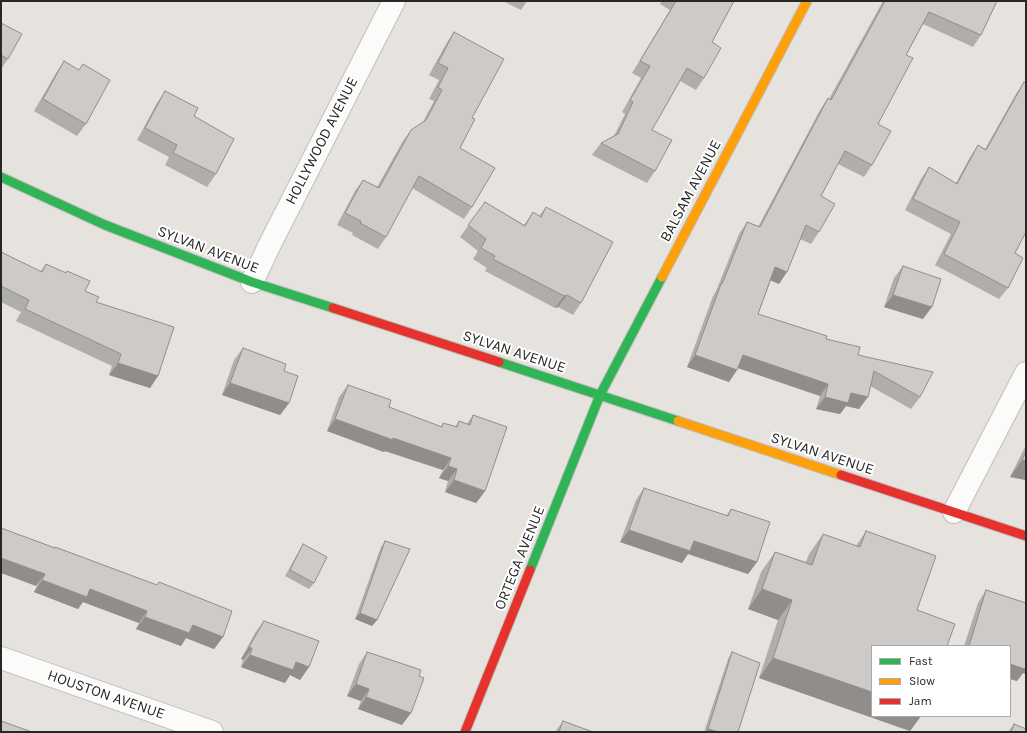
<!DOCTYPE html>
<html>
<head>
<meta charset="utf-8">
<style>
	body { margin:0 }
	#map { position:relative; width:1027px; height:733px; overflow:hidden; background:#e6e2de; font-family:Karla,sans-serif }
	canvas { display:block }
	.frame { position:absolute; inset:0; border:2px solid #282828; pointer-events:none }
	.legend { position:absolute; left:871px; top:645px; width:140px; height:72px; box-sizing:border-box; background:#fff; border:1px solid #a9a9a9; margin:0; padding:5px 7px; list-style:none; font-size:12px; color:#282828 }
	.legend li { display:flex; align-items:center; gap:8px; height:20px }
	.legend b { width:20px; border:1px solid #a9a9a9 }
</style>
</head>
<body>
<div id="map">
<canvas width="1027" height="733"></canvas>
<div class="frame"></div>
<ul class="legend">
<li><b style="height:5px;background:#30b455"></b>Fast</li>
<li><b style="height:5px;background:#ff9f0a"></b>Slow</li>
<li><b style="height:5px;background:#e5322d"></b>Jam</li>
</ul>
</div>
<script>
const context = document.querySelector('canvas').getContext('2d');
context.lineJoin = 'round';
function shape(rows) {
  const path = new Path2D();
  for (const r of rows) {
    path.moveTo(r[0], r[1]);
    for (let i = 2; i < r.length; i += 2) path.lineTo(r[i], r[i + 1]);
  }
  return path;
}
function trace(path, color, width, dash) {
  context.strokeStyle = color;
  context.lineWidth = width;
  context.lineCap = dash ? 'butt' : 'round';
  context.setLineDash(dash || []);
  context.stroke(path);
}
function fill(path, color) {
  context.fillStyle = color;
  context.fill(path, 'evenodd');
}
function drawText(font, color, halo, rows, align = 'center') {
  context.font = font + ' Karla,sans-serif';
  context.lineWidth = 4;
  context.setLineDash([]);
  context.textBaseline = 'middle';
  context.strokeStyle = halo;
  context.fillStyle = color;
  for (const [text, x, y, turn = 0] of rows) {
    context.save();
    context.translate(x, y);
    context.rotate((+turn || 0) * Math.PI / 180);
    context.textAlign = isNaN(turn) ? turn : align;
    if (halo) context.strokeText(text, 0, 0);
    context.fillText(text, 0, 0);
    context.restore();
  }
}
const street = shape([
	[252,282,270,244,394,1],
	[954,512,1026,373],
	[1,658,212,732]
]);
const fast = shape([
	[1,177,105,225,252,282,333,308],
	[499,362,678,421],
	[530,570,600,395,662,277]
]);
const slow = shape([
	[662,277,807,1],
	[678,421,841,475]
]);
const jam = shape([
	[333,308,499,362],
	[841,475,1026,536],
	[465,732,530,570]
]);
trace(street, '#c0bfbf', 24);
trace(fast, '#c0bfbf', 11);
trace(slow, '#c0bfbf', 11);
trace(jam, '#c0bfbf', 11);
trace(street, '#fbfbfa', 22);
trace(fast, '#30b455', 9);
trace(slow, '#ff9f0a', 9);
trace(jam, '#e5322d', 9);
fill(shape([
	[503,1,527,1,521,10],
	[662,1,734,1,712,42,704,78,696,90,680,81,652,130,655,171,647,183,592,155,601,143,614,136,625,114,622,112,641,78,632,73,670,10,660,4],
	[883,1,997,1,981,35,973,47,923,24,906,55,878,124,872,165,864,177,838,164,821,196,819,232,811,244,800,239,779,284,771,280,758,314,826,339,920,397,911,409,870,386,859,409,846,406,840,414,816,409,820,396,738,368,729,382,687,367,713,296,716,291,739,234,747,222,758,227,820,110,828,98,829,99],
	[1,23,8,59,1,69],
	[454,32,472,118,460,148,472,207,464,219,412,188,386,237,378,249,352,235,353,233,337,225,355,191,363,180,377,187,403,141,411,130,423,122,434,101,429,99,439,80,429,75,446,44],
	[64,61,79,70,83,64,86,124,77,136,34,111,56,73],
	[1024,82,1015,253,1008,288,999,299,935,265,951,234,905,210,921,179,929,167,956,183,970,157,978,145,985,149,1016,94],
	[165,91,194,116,216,174,207,187,165,165,169,157,137,140,157,103],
	[485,202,524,225,533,212,539,216,546,207,581,303,573,315,558,307,555,308,485,271,487,268,473,259,478,251,460,237],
	[1,252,40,272,46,264,66,273,67,271,96,302,158,376,150,388,109,375,112,366,16,321,21,312,1,302],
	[903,266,923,319,884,307,894,278],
	[243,348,284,371,289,403,280,415,222,395,234,360],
	[348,385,389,407,441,427,443,423,455,427,459,421,467,424,473,415,485,491,476,503,445,492,448,481,439,478,443,470,385,451,384,452,327,431,339,397],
	[1026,445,1026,480,1010,477],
	[644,488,726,516,731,509,757,562,748,574,688,554,682,563,620,542,636,500],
	[866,531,872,716,921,716,910,731,759,678,778,620,748,609,761,572,775,552,806,562,809,554,823,534,856,546],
	[385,541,377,620,372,626,355,619,381,547],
	[303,544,314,583,309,589,285,576,299,551],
	[55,547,157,585,159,582,223,637,214,649,186,638,181,646,136,629,139,623,83,602,78,609,34,592],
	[986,590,1026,603,1026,674,1023,673,1017,681,1010,679,1010,646,964,646,978,603],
	[264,621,309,667,300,680,290,675,285,683,241,667,243,660,241,659,255,633],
	[367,652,402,725,358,709,361,701,347,696,359,664],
	[732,652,738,732,704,732,728,659],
	[563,721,593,732,555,732],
	[1014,724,1026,732,1008,732]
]), '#b0aeab');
fill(shape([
	[775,267,787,272,779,284,767,279],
	[567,295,558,307,555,308,564,296],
	[893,295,932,307,923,319,884,307],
	[695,355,737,370,729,382,687,367],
	[743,355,828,384,820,396,735,367],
	[118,363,158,376,150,388,109,375],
	[230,383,289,403,280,415,222,395],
	[851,393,868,397,859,409,846,406,840,414,816,409,825,397],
	[335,419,393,438,451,458,443,470,385,451,384,452,327,431],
	[1022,460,1026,461,1026,480,1010,477],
	[448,466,457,469,448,481,439,478],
	[454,480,485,491,476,503,445,492],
	[629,530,694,541,757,562,748,574,688,554,682,563,620,542],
	[1,558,45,574,36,586,1,573],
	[42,580,90,589,147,611,139,623,83,602,78,609,34,592],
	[762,589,792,600,778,620,748,609],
	[360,613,377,620,372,626,355,619],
	[145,617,193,625,223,637,214,649,186,638,181,646,136,629],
	[249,647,252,648,243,660,241,659],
	[250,655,296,662,309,667,300,680,290,675,285,683,241,667],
	[773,658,872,692,872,716,921,716,910,731,759,678],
	[1026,663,1026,674,1023,673,1017,681,1010,679,1010,664],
	[356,684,369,689,361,701,347,696],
	[366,697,411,713,402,725,358,709],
	[708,729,719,732,706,732]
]), '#908d8b');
const building = shape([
	[676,1,734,1,712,42,721,48,704,78,687,68,652,130,672,140,655,171,601,143,618,134,633,102,630,100,650,66,640,61,676,1],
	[885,1,997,1,981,35,929,12,906,55,913,58,878,124,891,131,872,165,845,151,821,196,835,204,819,232,806,225,787,272,775,267,758,314,827,336,826,339,860,347,858,355,933,372,920,397,874,371,868,397,851,393,848,403,825,397,828,384,743,355,737,370,695,355,721,284,722,284,747,222,760,227,828,98,831,100,885,1],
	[1,23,22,34,8,59,1,55,1,23],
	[454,32,504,59,472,118,475,119,460,148,495,168,472,207,419,176,386,237,360,223,361,221,345,213,363,180,379,188,411,130,426,120,442,90,438,87,448,68,438,63,454,32],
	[64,61,79,70,83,64,110,80,86,124,43,99,64,61],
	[1024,82,1026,83,1026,232,1015,253,1023,258,1008,288,944,254,960,222,913,199,929,167,957,184,978,145,986,150,1024,82],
	[165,91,198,108,194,116,234,139,216,174,173,153,177,145,145,128,165,91],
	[485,202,525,226,533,212,541,217,546,207,613,242,581,303,567,295,564,296,493,259,495,256,481,248,486,239,468,225,485,202],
	[1,252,42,272,46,264,66,273,67,271,90,281,85,291,99,297,96,302,174,327,158,376,118,363,121,354,25,309,29,300,1,286,1,252],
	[903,266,941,279,932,307,893,295,903,266],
	[243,348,286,364,284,371,298,376,289,403,230,383,243,348],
	[348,385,391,400,389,407,442,427,443,423,457,427,459,421,470,425,473,415,507,427,485,491,454,480,457,469,448,466,451,458,393,438,393,440,335,419,348,385],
	[1026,452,1026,461,1022,460,1026,452],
	[644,488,728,516,731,509,770,522,757,562,694,541,690,551,629,530,644,488],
	[1,528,55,548,55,547,157,585,159,582,232,611,223,637,193,625,189,633,145,617,147,611,90,589,87,597,42,580,45,574,1,558,1,528],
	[866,531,936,556,917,610,955,624,947,646,872,646,872,692,773,658,792,600,762,589,775,552,812,565,823,534,860,547,866,531],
	[385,541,410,549,377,620,360,613,385,541],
	[303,544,327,557,314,583,290,570,303,544],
	[986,590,1026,603,1026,667,1025,669,1010,664,1010,646,969,646,986,590],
	[264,621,319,641,309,667,296,662,293,670,250,655,252,648,249,647,264,621],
	[367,652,421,670,419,676,424,678,411,713,366,697,369,689,356,684,367,652],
	[732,652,760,663,738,732,719,732,708,729,732,652],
	[1,721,32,732,1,732,1,721],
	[563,721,593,732,559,732,563,721],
	[1014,724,1026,729,1026,732,1011,732,1014,724]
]);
fill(building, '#cdcac7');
trace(building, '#908d8b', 1);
drawText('15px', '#282828', '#fff', [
	["HOLLYWOOD AVENUE",322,141,-63],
	["BALSAM AVENUE",691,191,-62],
	["SYLVAN AVENUE",208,250,21],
	["SYLVAN AVENUE",514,352,18],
	["SYLVAN AVENUE",822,454,18],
	["ORTEGA AVENUE",520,558,-68],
	["HOUSTON AVENUE",106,695,19]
]);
</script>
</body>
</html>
